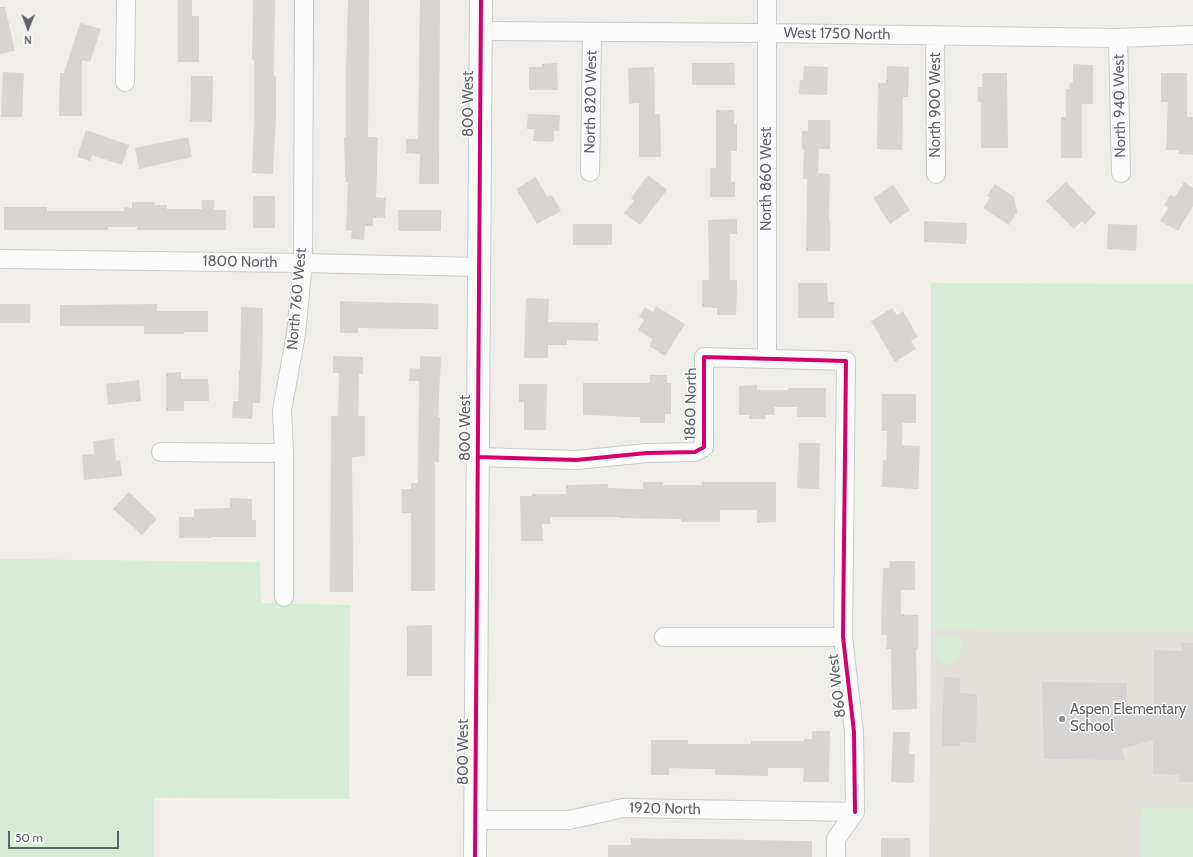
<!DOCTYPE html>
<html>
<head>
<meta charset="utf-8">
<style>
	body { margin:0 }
	#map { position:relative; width:1193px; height:857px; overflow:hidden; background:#efeeea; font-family:Cabin,sans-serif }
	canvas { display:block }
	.north { position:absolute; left:8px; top:8px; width:40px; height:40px; -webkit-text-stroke:3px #fff; paint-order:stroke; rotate:181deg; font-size:11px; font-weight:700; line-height:16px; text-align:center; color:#5f6368 }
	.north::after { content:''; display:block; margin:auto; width:14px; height:18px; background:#5f6368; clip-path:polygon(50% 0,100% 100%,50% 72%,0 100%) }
	.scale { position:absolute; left:8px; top:831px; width:111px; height:18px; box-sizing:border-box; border:2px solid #5f6368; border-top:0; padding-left:5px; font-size:12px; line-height:14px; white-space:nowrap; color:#5f6368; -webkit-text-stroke:3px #fff; paint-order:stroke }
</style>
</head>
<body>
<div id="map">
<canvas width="1193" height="857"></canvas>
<div class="north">N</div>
<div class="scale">50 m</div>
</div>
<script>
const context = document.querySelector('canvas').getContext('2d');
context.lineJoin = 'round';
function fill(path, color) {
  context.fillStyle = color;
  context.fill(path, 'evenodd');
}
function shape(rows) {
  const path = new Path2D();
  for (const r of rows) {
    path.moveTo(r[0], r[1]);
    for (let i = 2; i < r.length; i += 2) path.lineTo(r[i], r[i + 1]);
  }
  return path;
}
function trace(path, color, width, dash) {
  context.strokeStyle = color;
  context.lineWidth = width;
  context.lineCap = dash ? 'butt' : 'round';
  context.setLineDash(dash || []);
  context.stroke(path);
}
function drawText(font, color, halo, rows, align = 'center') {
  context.font = font + ' Cabin,sans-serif';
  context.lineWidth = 3;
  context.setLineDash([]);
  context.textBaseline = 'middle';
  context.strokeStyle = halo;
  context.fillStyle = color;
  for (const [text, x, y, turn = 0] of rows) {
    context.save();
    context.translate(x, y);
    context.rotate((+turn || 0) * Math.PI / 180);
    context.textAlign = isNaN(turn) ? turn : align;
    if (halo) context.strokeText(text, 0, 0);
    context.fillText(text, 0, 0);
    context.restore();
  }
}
fill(shape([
	[931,630,1193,631,1193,807,1142,807,1141,857,929,857]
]), '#e2e0da');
fill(shape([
	[931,283,1193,284,1193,631,931,630],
	[0,559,260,562,261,603,350,605,349,799,154,798,154,857,0,857],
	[940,637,961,637,963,640,959,657,950,664,942,664,937,659,936,641,938,638],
	[1142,807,1193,807,1193,857,1141,857]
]), '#d8ebd6');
fill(shape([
	[178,0,192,0,192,16,199,16,199,62,178,62],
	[253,0,275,0,274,76,276,76,276,118,273,174,252,173,254,121,254,60,252,60],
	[348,0,369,0,368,137,378,137,376,197,386,198,385,218,373,218,373,226,365,226,364,240,351,239,352,231,346,230,348,182,346,182,346,177,345,177,344,137,346,137,346,71],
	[420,0,440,0,439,184,419,184,420,154,406,153,406,139,418,139],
	[0,7,5,7,15,51,0,54],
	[80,23,101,29,90,62,82,60,82,116,59,116,60,73,64,73],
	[557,63,558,90,529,90,529,67,542,67,542,64],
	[692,63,734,63,735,85,692,85],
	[1073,64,1093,65,1093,104,1082,104,1082,158,1061,158,1061,117,1066,117,1066,89,1069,89,1070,82,1073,83],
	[804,66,828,67,827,95,799,94,800,80,803,80],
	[887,66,909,67,908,97,903,97,902,150,877,149,878,83,886,83],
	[654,67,655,114,660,114,661,157,639,157,639,103,629,104,628,68],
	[3,72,24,73,22,117,1,117],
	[982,73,1007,73,1008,148,981,148,981,102,978,102,978,87,982,87],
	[1161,73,1187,73,1187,117,1193,117,1193,155,1178,154,1179,150,1166,150,1168,102,1161,102],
	[191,76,213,76,212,122,190,122],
	[716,110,734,110,734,124,737,123,737,151,731,151,731,182,735,182,735,197,710,197,710,168,716,168],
	[528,114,560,115,559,131,554,131,554,142,533,141,534,129,527,129],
	[808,120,830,120,830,149,819,149,818,173,830,174,829,221,830,221,830,251,806,251,807,179,803,179,804,149,802,149,802,131,808,131],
	[86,130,129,145,122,165,92,155,90,161,77,157],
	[188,137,192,157,139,169,135,148],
	[648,175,667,190,640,225,624,213,634,201,631,198],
	[536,177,547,197,552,195,561,211,537,224,516,189],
	[1066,182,1096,213,1085,225,1082,221,1074,229,1046,201],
	[1184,182,1193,188,1193,206,1178,231,1160,221,1168,208,1164,205,1170,195,1175,197],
	[995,184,1014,197,1017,212,1009,225,983,208,990,198,987,196],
	[893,185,910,210,890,224,873,198],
	[253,196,275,196,275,228,253,228],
	[202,200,214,200,214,210,226,210,226,230,137,230,137,227,108,227,108,230,4,230,4,207,47,207,47,211,124,211,124,207,132,208,132,202,155,202,155,205,167,205,167,209,202,209],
	[398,210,441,210,441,231,398,231],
	[737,219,737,234,730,234,730,280,737,280,736,315,717,315,717,308,702,307,702,280,709,280,708,220],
	[924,221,967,223,966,244,924,242],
	[573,224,612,224,612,245,573,245],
	[1108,224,1137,225,1136,251,1107,249],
	[798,283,827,283,828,302,834,302,834,318,798,318],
	[526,298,549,299,548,322,598,323,598,341,567,340,567,345,548,345,548,358,524,358],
	[340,301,438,304,438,329,358,328,358,333,340,333],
	[0,304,30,304,30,323,0,323],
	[157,304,157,311,208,311,208,332,184,332,184,334,144,334,144,326,60,326,60,305],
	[656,306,685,324,665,356,649,346,653,339,638,330,644,320,639,317,645,307,653,312],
	[241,307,263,308,262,356,260,403,253,403,252,419,232,418,233,401,238,401,239,370,240,370],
	[892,308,897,315,903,311,918,337,911,341,916,349,895,362,871,321],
	[333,356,363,357,363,374,359,374,358,416,365,416,365,456,352,457,353,592,330,592,331,416,338,416,339,373,333,373],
	[420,356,441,357,438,417,440,417,439,463,435,462,435,591,411,591,411,513,402,513,402,489,411,489,411,483,418,483,419,381,409,381,410,368,420,369],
	[181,372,181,379,208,379,209,401,184,401,184,411,166,411,166,373],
	[650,375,667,375,667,383,671,383,671,414,665,414,665,423,640,423,640,417,583,415,583,383,650,383],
	[139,380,141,401,108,405,106,384],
	[519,384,547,384,546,430,524,430,524,402,519,402],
	[757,385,757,390,788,390,788,388,826,388,826,417,797,417,797,407,774,407,774,415,765,415,766,419,749,419,749,415,739,415,739,386],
	[882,394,916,394,916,423,902,423,902,445,920,446,918,489,882,487,883,460,886,460,887,431,882,431],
	[114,439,116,461,120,460,122,476,84,480,82,455,94,454,93,441],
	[799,443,820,443,819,489,797,488],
	[643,482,663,482,663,485,702,485,702,482,776,482,776,522,757,523,757,510,720,510,720,522,681,522,681,519,619,518,619,517,550,517,551,524,542,524,543,541,521,541,520,496,532,496,532,494,566,494,566,485,608,484,608,488,643,489],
	[129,492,157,519,142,535,113,509],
	[230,498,252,499,252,520,256,520,256,537,211,537,211,538,179,538,179,517,194,517,194,509,230,508],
	[890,561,915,561,915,590,901,590,901,614,918,615,918,649,916,649,917,709,892,710,891,649,886,649,887,635,881,635,883,568,890,568],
	[432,625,432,676,407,676,407,626],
	[1181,643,1193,643,1193,782,1179,782,1179,775,1153,774,1153,740,1122,749,1125,760,1044,759,1042,682,1127,683,1127,705,1154,705,1154,650,1182,651],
	[944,677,960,678,960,693,977,694,976,743,960,742,960,746,942,746],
	[812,731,830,731,829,782,803,782,804,768,768,768,768,776,715,775,715,769,669,768,669,775,651,775,651,740,688,740,688,744,751,744,751,741,804,741,804,739,812,739],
	[893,732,910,732,909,754,915,754,914,783,891,782],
	[631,838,812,841,812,857,608,857,608,845,631,845],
	[881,838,910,838,910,857,881,857]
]), '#d6d5d3');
const minor = shape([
	[481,31,767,33,1118,38,1193,35],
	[935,35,936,174],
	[1118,38,1121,173],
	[125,82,126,0],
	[590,172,592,32],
	[0,259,303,263,479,267],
	[767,359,767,0],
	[161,452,284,453],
	[478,457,576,460,647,453,695,452,704,447,704,357,846,361,843,637,854,732,855,812],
	[284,597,284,453,282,410,296,334,303,263,304,0],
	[664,637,843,637],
	[475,820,569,820,623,808,855,812],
	[836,857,836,839,855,812]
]);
const tertiary = shape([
	[475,857,481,0]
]);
trace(minor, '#cbcccc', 20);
trace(tertiary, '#cbcccc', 24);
trace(minor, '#fdfcfc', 18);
trace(tertiary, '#fdfcfc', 22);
trace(shape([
	[478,457,576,460,647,453,695,452,704,447,704,357,846,361,843,637,854,732,855,812],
	[475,857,481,0]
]), '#d6006c', 4);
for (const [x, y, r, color] of [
	[1062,719,4,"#919496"]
]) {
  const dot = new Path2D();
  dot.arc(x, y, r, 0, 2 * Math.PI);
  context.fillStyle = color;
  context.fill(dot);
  trace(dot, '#fff', 1.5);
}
drawText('15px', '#5f6368', '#fff', [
	["West 1750 North",837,34,1],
	["North 820 West",591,102,-89],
	["800 West",469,104,-90],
	["North 900 West",936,105,-90],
	["North 940 West",1120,106,-91],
	["North 860 West",767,179,-90],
	["1800 North",240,262,1],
	["North 760 West",297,299,-85],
	["1860 North",691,404,-89],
	["800 West",466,428,-90],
	["860 West",837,686,-97],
	["800 West",464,752,-90],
	["1920 North",665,809,1]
]);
drawText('15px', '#5f6368', '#fff', [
	["Aspen Elementary",1070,710],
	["School",1070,727]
], 'left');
</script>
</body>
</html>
